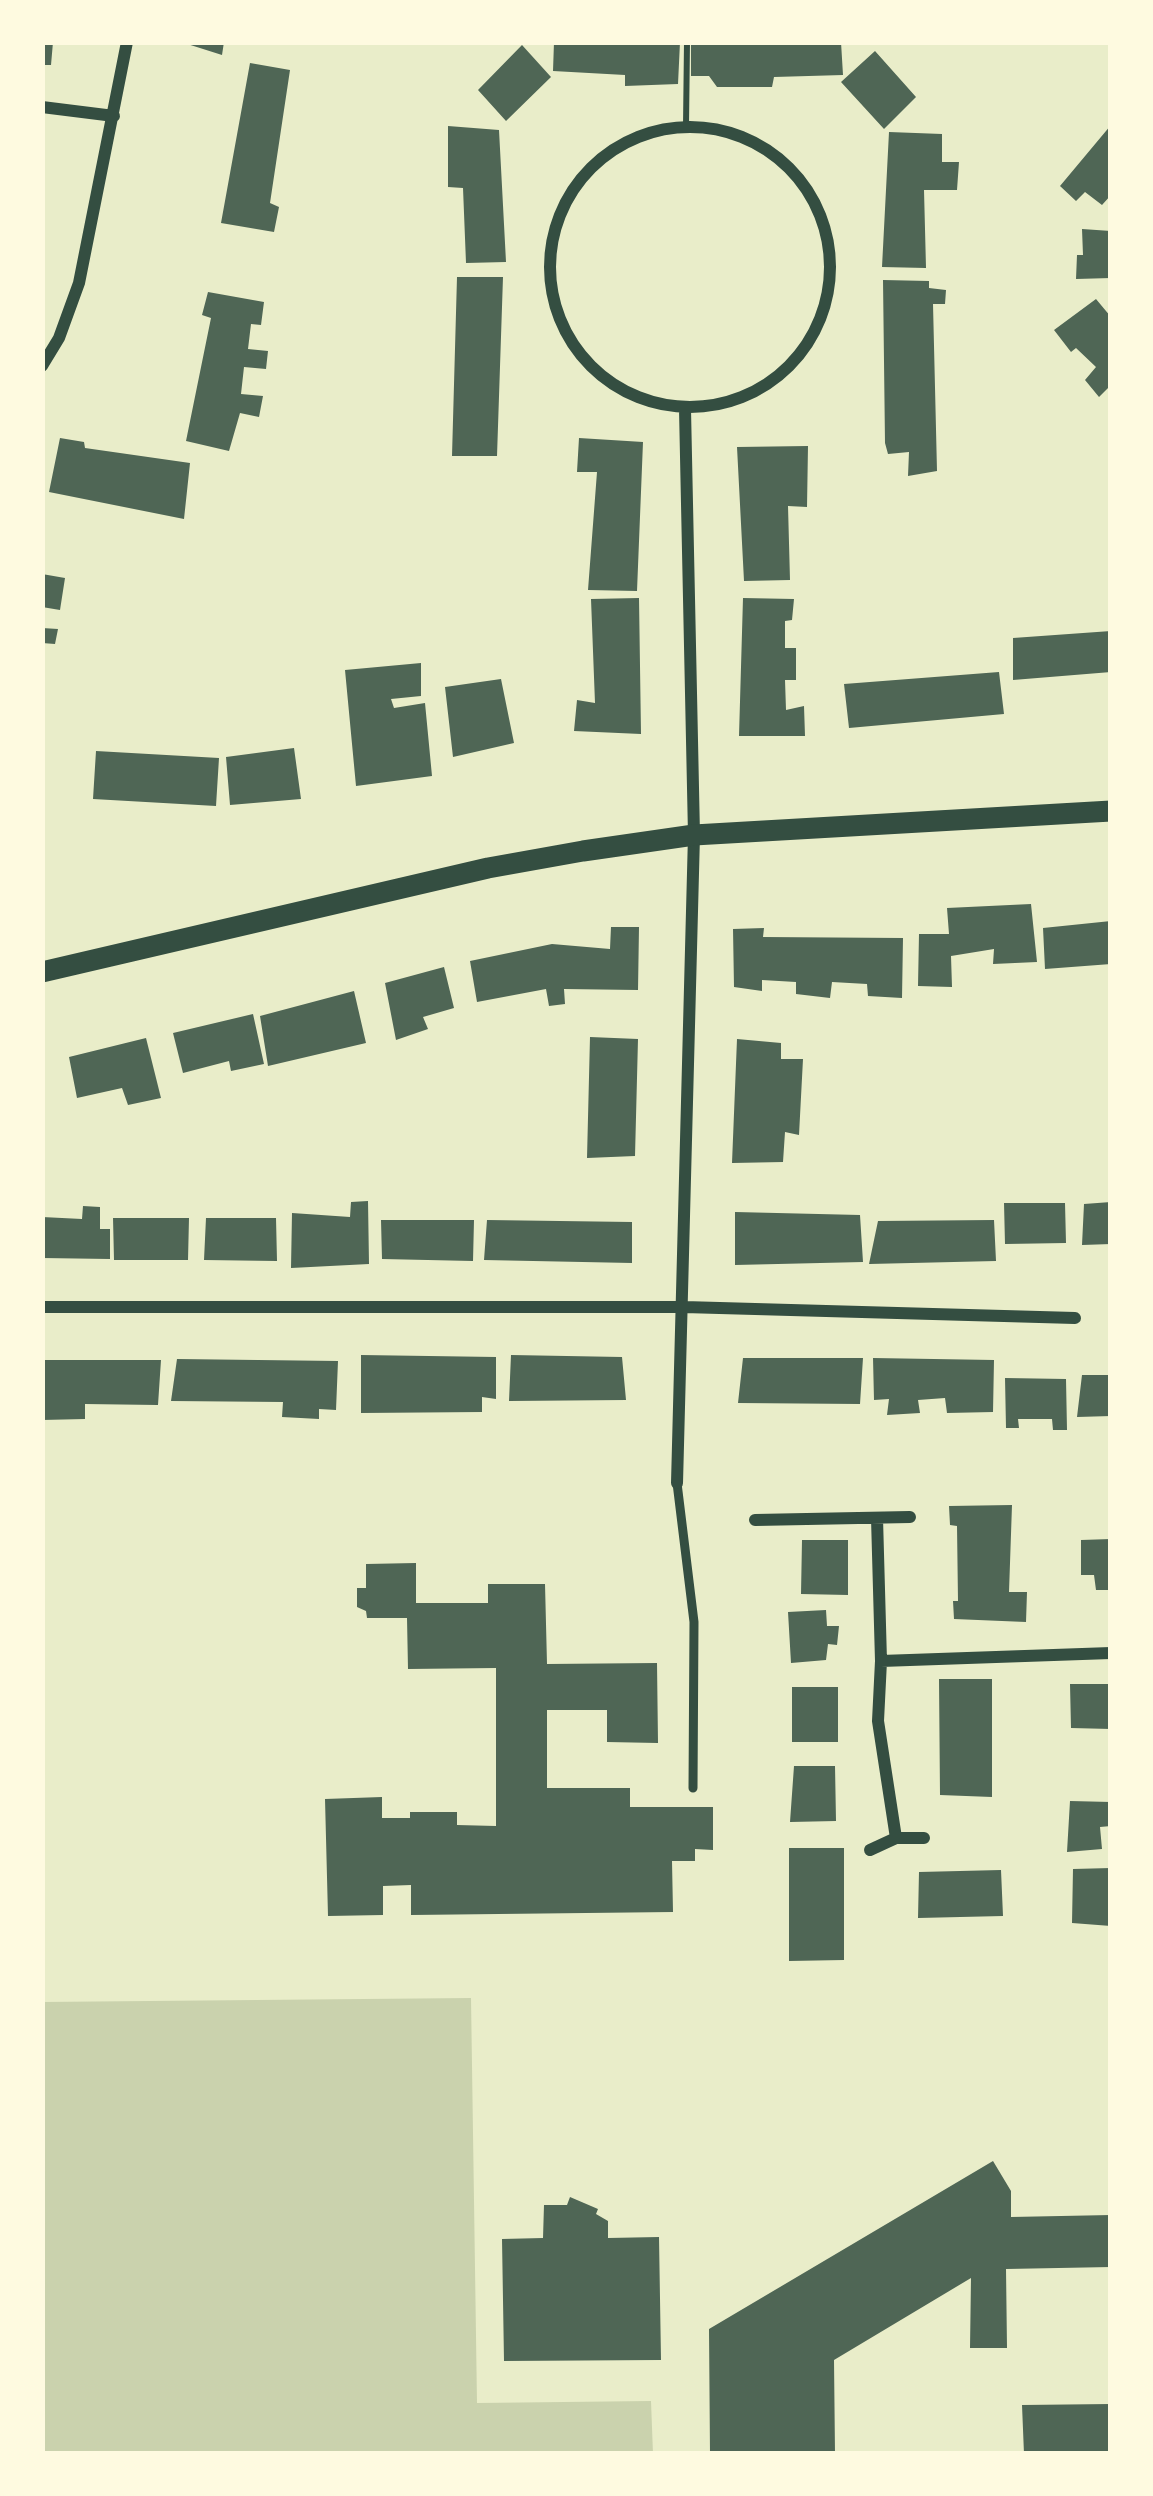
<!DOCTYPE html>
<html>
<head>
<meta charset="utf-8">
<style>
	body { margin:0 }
	#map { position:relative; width:1153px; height:2496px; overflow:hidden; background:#e9edc9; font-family:"Titillium Web",sans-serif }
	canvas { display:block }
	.frame { position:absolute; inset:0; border:45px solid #fefae0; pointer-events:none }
</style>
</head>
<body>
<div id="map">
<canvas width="1153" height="2496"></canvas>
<div class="frame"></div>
</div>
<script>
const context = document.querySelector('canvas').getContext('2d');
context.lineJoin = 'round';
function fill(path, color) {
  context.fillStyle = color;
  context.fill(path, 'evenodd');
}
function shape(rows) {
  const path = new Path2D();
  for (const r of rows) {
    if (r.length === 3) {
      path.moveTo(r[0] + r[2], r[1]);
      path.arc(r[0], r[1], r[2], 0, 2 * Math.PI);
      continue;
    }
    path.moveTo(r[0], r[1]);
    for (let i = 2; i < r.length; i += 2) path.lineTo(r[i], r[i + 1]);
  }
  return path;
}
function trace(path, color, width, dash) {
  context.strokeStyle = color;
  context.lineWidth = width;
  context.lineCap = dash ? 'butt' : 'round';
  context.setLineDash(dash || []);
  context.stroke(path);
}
fill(shape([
	[471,1998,477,2403,651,2401,653,2454,42,2454,42,2002]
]), '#cad2ad');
fill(shape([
	[42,42,53,42,51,65,42,65],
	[181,42,224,42,222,55],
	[554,42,680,42,678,84,625,86,625,75,553,71],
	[691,42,841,42,843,75,774,77,772,87,717,87,709,76,691,76],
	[522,45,551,77,506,121,478,90],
	[875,51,916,97,884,129,841,82],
	[250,63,290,70,270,203,279,207,274,232,221,223],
	[1111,125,1111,195,1102,205,1085,192,1076,201,1060,186],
	[448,126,499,130,506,262,466,263,463,188,448,187],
	[889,132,942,134,942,162,959,162,957,190,924,190,926,268,882,267],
	[1082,229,1111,231,1111,278,1076,279,1077,255,1083,255],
	[457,277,503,277,497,456,452,456],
	[883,280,929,281,929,288,946,290,945,304,933,304,937,471,908,476,909,452,888,454,885,443],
	[208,292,264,302,261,325,251,324,248,349,268,351,266,369,244,367,241,394,263,396,259,417,240,413,229,451,186,441,211,318,202,315],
	[1096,299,1111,317,1111,385,1099,397,1085,380,1096,367,1076,348,1071,352,1054,330],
	[60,438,84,442,85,448,190,463,184,519,49,492],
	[579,438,643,442,637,591,588,590,597,472,577,472],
	[808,446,807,507,788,506,790,580,744,581,737,447],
	[42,574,65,578,60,610,42,607],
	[639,598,641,734,574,731,577,700,595,703,591,599],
	[743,598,794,599,792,620,785,621,785,648,796,648,796,680,785,680,786,710,804,706,805,736,739,736],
	[42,628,58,629,55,644,42,643],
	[1111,631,1111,672,1013,680,1013,638],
	[421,663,421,696,391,699,394,708,425,703,432,776,356,786,345,670],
	[999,672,1004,714,849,728,844,684],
	[501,679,514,743,453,757,445,687],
	[294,748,301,799,230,805,226,757],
	[96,751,219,758,216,806,93,799],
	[1031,904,1037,962,993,964,994,949,951,956,952,987,918,986,919,934,949,934,947,908],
	[1111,921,1111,964,1045,969,1043,928],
	[611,927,639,927,638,990,564,989,565,1004,549,1006,546,989,477,1002,470,961,552,944,610,949],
	[764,928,763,937,903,938,902,998,868,996,867,984,832,982,830,998,796,994,796,982,762,980,762,991,734,987,733,929],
	[444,967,454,1008,423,1017,428,1029,396,1040,385,983],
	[354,991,366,1043,268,1066,260,1016],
	[253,1014,264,1064,231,1071,229,1061,183,1073,173,1033],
	[590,1037,638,1039,635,1156,587,1158],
	[146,1038,161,1098,128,1105,122,1088,77,1098,69,1057],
	[737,1039,781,1043,781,1059,803,1059,799,1135,785,1132,783,1162,732,1163],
	[368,1201,369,1264,291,1268,292,1213,350,1217,351,1202],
	[1111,1202,1111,1244,1082,1245,1084,1204],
	[1004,1203,1065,1203,1066,1243,1005,1244],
	[83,1206,100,1207,100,1229,110,1229,110,1259,42,1258,42,1217,82,1219],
	[735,1212,860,1215,863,1262,735,1265],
	[113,1218,189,1218,188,1260,114,1260],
	[206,1218,276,1218,277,1261,204,1260],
	[381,1220,474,1220,473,1261,382,1259],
	[487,1220,632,1222,632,1263,484,1260],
	[994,1220,996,1261,869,1264,878,1221],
	[361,1355,496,1357,496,1399,482,1397,482,1412,361,1413],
	[511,1355,622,1357,626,1400,509,1401],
	[743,1358,863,1358,860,1404,738,1403],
	[873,1358,994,1360,993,1412,947,1413,945,1398,918,1400,920,1413,887,1415,889,1399,874,1400],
	[177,1359,338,1361,336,1410,319,1409,319,1419,282,1417,283,1402,171,1401],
	[42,1360,161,1360,158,1405,85,1404,85,1419,42,1420],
	[1082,1375,1111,1375,1111,1416,1077,1417],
	[1005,1378,1066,1379,1067,1430,1053,1430,1052,1419,1018,1419,1019,1428,1006,1428],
	[1012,1505,1009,1592,1027,1592,1026,1622,954,1619,953,1601,958,1601,957,1526,950,1525,949,1506],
	[1111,1539,1111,1590,1096,1590,1094,1575,1081,1575,1081,1540],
	[802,1540,848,1540,848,1595,801,1594],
	[416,1563,416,1603,488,1603,488,1584,545,1584,547,1664,657,1663,658,1743,607,1742,607,1710,547,1710,547,1788,630,1788,630,1807,713,1807,713,1850,695,1849,695,1861,672,1861,673,1912,411,1915,411,1885,383,1886,383,1915,328,1916,325,1799,382,1797,382,1818,410,1818,410,1812,457,1812,457,1825,496,1826,496,1668,408,1669,407,1618,367,1618,366,1611,357,1607,357,1588,366,1588,366,1564],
	[826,1610,827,1626,839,1626,837,1645,828,1644,826,1660,791,1663,788,1612],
	[939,1679,992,1679,992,1797,940,1795],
	[1070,1684,1111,1684,1111,1729,1071,1728],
	[792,1687,838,1687,838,1742,792,1742],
	[794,1766,835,1766,836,1821,790,1822],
	[1070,1801,1111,1802,1111,1826,1100,1827,1102,1849,1067,1852],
	[789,1848,844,1848,844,1960,789,1961],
	[1111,1868,1111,1926,1072,1923,1073,1869],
	[1001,1870,1003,1916,918,1918,919,1872],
	[993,2161,1011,2191,1011,2217,1111,2215,1111,2267,1006,2269,1007,2348,970,2348,971,2278,834,2360,835,2454,710,2454,709,2329],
	[570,2197,598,2209,596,2214,608,2221,608,2238,659,2237,661,2360,504,2361,502,2239,543,2238,544,2205,567,2205],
	[1111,2404,1111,2454,1024,2454,1022,2405]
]), '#4f6655');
trace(shape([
	[686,126,687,42]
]), '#344e41', 6);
trace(shape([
	[677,1483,694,1622,693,1788]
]), '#344e41', 9);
trace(shape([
	[42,107,114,116],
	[690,267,140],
	[42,366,59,338,79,283,127,42],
	[42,1307,684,1307,1075,1318],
	[677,1483,694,835,685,409],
	[877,1518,881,1661,878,1721,896,1838],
	[755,1520,910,1517],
	[881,1661,1111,1653],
	[870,1850,896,1838,924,1838]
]), '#344e41', 12);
trace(shape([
	[42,972,488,868,583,851,694,835,1111,811]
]), '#344e41', 21);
</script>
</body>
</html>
